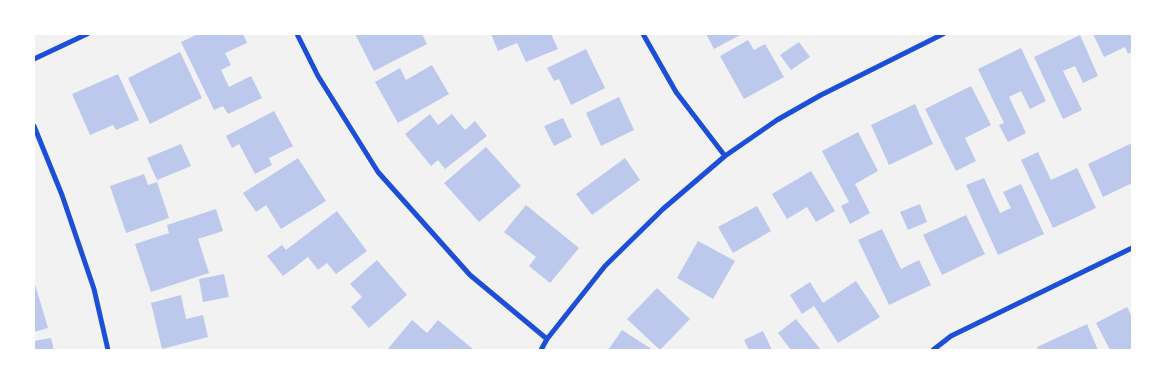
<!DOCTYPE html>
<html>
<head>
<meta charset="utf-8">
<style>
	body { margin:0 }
	#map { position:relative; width:1166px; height:384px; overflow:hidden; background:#f2f2f2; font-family:"Times New Roman",serif }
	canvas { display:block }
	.frame { position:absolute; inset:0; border:35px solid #fff; pointer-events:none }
</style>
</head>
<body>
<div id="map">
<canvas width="1166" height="384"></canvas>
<div class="frame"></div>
</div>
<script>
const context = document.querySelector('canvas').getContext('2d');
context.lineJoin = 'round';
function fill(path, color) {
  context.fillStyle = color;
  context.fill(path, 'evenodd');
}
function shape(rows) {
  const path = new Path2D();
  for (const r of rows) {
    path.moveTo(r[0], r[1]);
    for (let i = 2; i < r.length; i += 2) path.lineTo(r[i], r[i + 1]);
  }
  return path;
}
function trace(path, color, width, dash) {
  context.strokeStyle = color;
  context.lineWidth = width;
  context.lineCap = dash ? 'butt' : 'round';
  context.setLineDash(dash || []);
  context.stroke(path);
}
fill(shape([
	[198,34,243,34,247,43,225,53,231,65,221,70,229,87,251,76,262,98,228,114,223,106,214,110,181,42],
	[355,34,422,34,427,44,374,71],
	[491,34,551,34,558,49,526,62,517,43,498,51],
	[706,34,742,34,714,49],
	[1093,34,1132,34,1132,52,1128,54,1125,47,1104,57],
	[1080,35,1098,76,1083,83,1075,66,1063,71,1082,110,1063,119,1034,57],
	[748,40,754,50,765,44,784,77,744,99,720,56],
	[799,42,810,57,791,70,780,55],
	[1021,48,1046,101,1030,109,1021,91,1009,97,1026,133,1008,142,999,125,1004,123,978,69],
	[586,49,605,88,571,105,559,79,554,81,547,68],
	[180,52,202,98,150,124,128,78],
	[432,65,449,94,398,123,375,82,400,68,406,80],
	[118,74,139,120,116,130,113,125,90,135,72,94],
	[971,86,991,125,965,138,976,161,956,171,925,109],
	[619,97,634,130,601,146,586,113],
	[915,104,933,144,889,165,871,125],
	[274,111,293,146,269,158,272,165,255,174,239,144,232,148,226,136],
	[430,114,438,125,452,114,465,130,475,121,487,136,445,169,438,160,431,166,405,134],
	[563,118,572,137,554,146,544,126],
	[858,132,878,171,855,184,870,213,850,224,841,206,849,202,822,151],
	[1132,143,1132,183,1103,197,1088,164],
	[181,144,191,166,157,180,147,158],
	[486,147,521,186,479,222,444,183],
	[1038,152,1051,180,1077,168,1096,208,1053,228,1021,160],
	[298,158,326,201,281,229,266,205,256,212,243,193],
	[625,158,640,180,592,215,576,194],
	[811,171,835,211,816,222,807,207,787,219,772,194],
	[144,174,148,185,157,182,169,218,126,233,110,186],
	[984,178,1000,213,1011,208,1003,192,1021,184,1044,234,998,255,966,185],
	[920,204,927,222,908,230,900,212],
	[526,205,579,248,550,283,529,266,536,257,504,232],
	[757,206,771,231,733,253,718,227],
	[216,209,223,231,198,239,209,273,151,292,135,244,169,233,167,225],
	[337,211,367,251,336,274,327,263,318,270,308,257,283,276,267,256,282,245,286,250],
	[966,215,985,254,942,275,923,235],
	[882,229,901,269,919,260,931,285,889,305,858,240],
	[698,241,735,261,713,299,677,278],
	[377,260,407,295,369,328,351,307,362,297,350,284],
	[224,274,229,297,203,302,199,279],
	[34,281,48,328,34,332],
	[856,281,880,317,838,343,814,306,802,314,790,295,810,282,823,303],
	[657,288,690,319,660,350,627,319],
	[181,295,186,319,203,315,208,337,162,349,151,303],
	[1127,307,1132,317,1132,350,1110,350,1096,323],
	[796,319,821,350,791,350,778,333],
	[412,320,427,333,438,320,474,350,387,350],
	[1087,324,1098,350,1038,350,1037,347],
	[622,330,653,350,608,350],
	[763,331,772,350,749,350,744,340],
	[51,338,54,350,34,350,34,341]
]), '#bdc9ec');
trace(shape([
	[297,34,318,76,378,172,470,275,547,339],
	[643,34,676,92,725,156],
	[34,59,87,34],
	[34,126,62,195,94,289,108,350],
	[541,350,547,339,605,266,663,209,725,156,777,120,821,95,943,34],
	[933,350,951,336,1132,248]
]), '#1d4ed8', 5);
</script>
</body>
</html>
